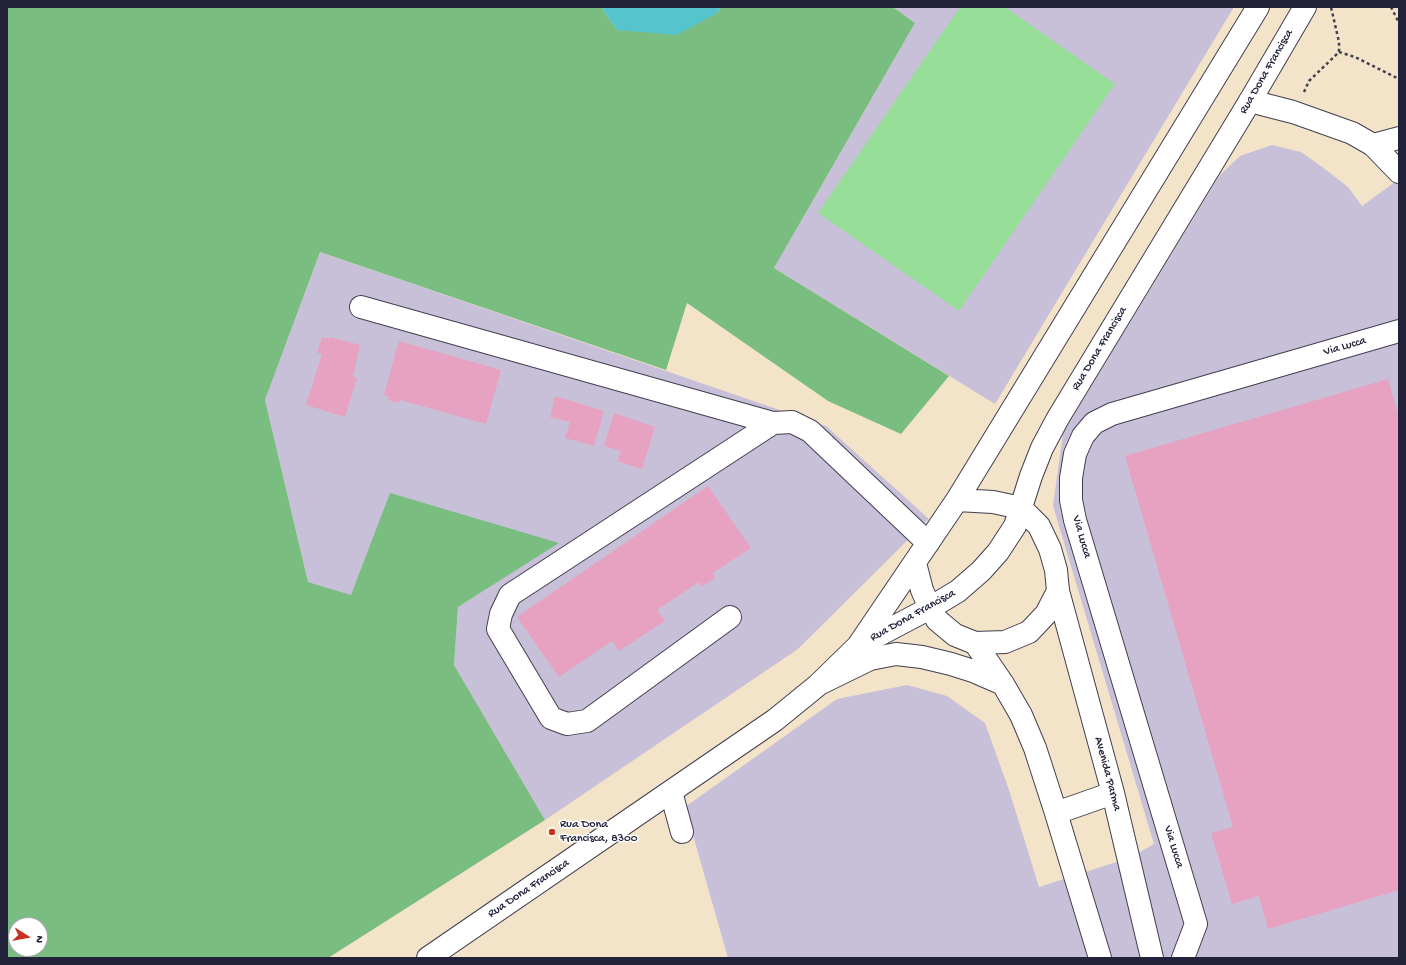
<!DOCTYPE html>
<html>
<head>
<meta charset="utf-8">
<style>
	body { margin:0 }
	#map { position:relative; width:1406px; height:965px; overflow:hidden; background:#f3e3c8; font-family:"Gochi Hand",sans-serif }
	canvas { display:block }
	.frame { position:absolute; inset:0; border:8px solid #22223b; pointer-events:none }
	.north { position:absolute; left:8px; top:917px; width:40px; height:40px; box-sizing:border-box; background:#fff; border:1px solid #a7a7b1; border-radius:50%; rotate:101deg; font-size:11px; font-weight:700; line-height:16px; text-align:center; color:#22223b }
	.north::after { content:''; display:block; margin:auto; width:14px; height:18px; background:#c8321e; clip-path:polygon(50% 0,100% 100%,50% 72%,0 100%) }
</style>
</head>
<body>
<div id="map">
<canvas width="1406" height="965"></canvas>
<div class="frame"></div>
<div class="north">N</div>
</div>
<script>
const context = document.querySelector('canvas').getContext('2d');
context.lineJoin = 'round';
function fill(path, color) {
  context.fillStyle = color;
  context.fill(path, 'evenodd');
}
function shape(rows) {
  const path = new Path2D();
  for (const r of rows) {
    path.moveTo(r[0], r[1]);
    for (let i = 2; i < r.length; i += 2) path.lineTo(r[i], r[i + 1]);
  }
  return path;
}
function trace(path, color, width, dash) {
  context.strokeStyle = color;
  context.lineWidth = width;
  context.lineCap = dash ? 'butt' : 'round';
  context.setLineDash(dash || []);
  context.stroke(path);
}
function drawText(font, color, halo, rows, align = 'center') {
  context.font = font + ' "Gochi Hand",sans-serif';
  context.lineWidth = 3;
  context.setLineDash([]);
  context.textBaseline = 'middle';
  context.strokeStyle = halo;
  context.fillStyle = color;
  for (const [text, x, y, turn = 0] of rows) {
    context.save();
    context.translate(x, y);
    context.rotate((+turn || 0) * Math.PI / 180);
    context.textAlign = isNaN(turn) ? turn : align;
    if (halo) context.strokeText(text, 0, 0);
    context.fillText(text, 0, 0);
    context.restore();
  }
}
fill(shape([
	[893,7,1234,7,995,404,774,268,915,23],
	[1272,145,1301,152,1325,169,1348,187,1362,206,1399,179,1399,958,728,958,685,807,837,699,907,685,947,696,985,723,1009,790,1039,887,1129,858,1154,844,1053,506,1063,433,1219,176,1240,156],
	[320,252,826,426,929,519,798,649,545,820,454,665,458,607,558,543,351,596,308,582,265,400]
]), '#c7c0d8');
fill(shape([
	[960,7,1005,7,1115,84,959,311,818,213]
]), '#97de98');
fill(shape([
	[7,7,601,7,617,30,717,13,721,7,893,7,915,23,774,268,949,376,901,434,828,401,687,303,666,370,320,252,265,400,308,582,351,595,390,493,559,543,458,607,454,665,545,820,328,958,7,958],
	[16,925,40,925,40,949,16,949]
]), '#79bd80');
fill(shape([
	[601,7,721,7,717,13,677,35,617,30]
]), '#56c4cd');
fill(shape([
	[322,337,329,339,330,337,360,345,353,377,357,378,345,417,306,405,322,354,317,353],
	[399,341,501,370,486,424,400,400,399,403,388,400,389,396,384,395],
	[1388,379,1399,418,1399,890,1268,929,1259,896,1232,904,1211,833,1233,827,1125,456],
	[555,396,604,411,594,446,565,438,570,422,550,417],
	[614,413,655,427,642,469,617,461,621,451,604,446],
	[708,486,751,548,713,573,715,578,702,587,699,582,657,610,665,621,619,651,612,641,559,677,517,617]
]), '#e8a2c1');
const minor = shape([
	[1250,101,1293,112,1352,133,1373,145,1399,172],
	[1373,145,1399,138],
	[361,307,773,423],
	[1058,591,1113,793,1152,958],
	[730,617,587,721,567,724,551,718,498,629,501,614,510,595,773,423,792,422,810,431,928,543],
	[975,643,1003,684,1021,715,1035,748,1056,813,1100,958],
	[823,682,870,659,896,654,922,657,951,664,973,671,1003,684],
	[671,792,682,832],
	[1056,813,1113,793],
	[1183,958,1196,924,1075,520,1071,500,1071,478,1075,454,1083,436,1094,423,1112,414,1399,331]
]);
const major = shape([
	[915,563,922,590,930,608,937,620,955,635,975,643,1005,642,1029,632,1046,614,1058,591,1056,570,1050,549,1039,526,1021,508,993,502,957,500],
	[860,645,930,608,958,591,981,571,998,552,1015,526,1031,476,1042,448,1058,418,1250,101,1305,7],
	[428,958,775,720,818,685,858,646,957,500,1258,7]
]);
trace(minor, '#413f50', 24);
trace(major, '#413f50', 24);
trace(shape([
	[1391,7,1399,23],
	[1339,52,1355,57,1399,79],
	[1304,92,1309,81,1339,52,1339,42,1331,7]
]), '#413f50', 2.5, [3, 3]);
trace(minor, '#fff', 22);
trace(major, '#fff', 22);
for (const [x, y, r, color] of [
	[552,832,4,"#c8321e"]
]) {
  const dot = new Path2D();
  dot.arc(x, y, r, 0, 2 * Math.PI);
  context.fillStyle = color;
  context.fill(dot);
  trace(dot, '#fff', 1.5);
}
drawText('12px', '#22223b', '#fff', [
	["Rua Dona Francisca",1267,72,-60],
	["Via Lucca",1345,347,-16],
	["Rua Dona Francisca",1100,349,-59],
	["Via Lucca",1081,537,74],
	["Rua Dona Francisca",913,616,-29],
	["Avenida Parma",1107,774,75],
	["Via Lucca",1173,847,73],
	["Rua Dona Francisca",529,889,-34]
]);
drawText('12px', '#22223b', '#fff', [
	["Rua Dona",560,825],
	["Francisca, 8300",560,839]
], 'left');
</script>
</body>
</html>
